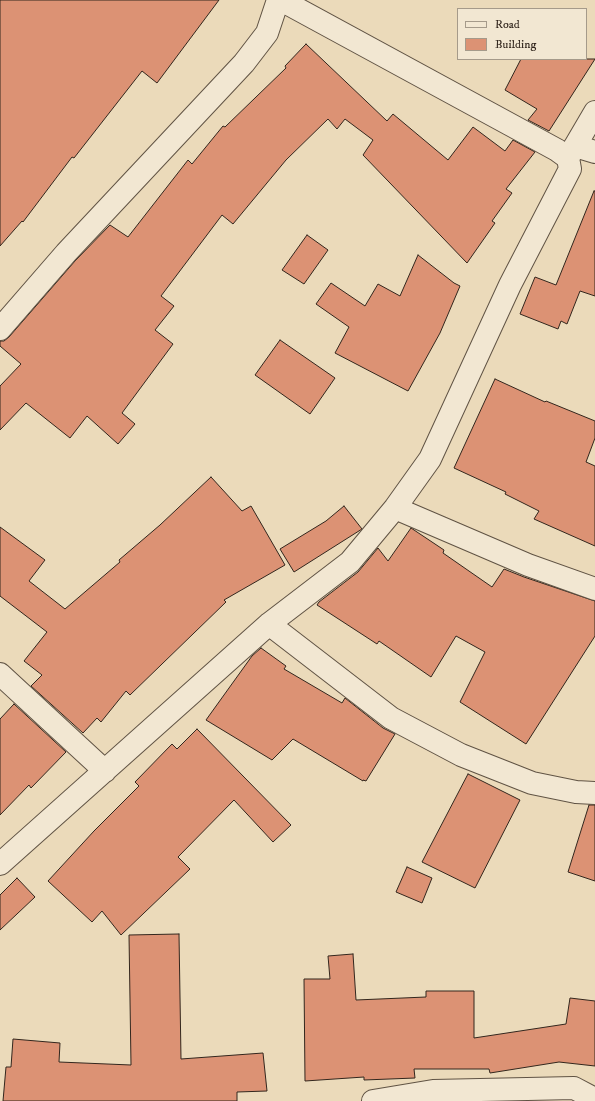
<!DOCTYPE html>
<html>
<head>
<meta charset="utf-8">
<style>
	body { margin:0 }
	#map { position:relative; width:595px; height:1101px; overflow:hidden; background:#ebdaba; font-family:"IM FELL DW Pica",serif }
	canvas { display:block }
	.legend { position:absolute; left:457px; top:8px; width:130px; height:52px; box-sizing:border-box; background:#f2e7d2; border:1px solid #a59a8a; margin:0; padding:5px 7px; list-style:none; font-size:12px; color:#32261d }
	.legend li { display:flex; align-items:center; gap:8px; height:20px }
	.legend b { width:20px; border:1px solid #a59a8a }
</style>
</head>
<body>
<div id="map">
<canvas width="595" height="1101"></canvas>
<ul class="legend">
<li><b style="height:5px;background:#f2e7d2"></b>Road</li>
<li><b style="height:11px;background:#dc9274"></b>Building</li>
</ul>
</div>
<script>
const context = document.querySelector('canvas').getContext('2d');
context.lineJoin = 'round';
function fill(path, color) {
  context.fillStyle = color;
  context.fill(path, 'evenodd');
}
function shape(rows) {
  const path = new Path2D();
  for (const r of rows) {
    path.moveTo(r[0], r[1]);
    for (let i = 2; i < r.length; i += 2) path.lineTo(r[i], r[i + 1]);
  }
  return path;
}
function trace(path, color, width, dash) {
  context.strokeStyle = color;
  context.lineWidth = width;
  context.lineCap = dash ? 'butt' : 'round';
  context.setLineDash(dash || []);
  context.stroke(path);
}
const building = shape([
	[0,0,219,0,157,83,142,71,74,158,72,157,23,222,22,221,0,246,0,0],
	[306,44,387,121,393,114,448,160,473,127,505,151,513,140,535,152,506,189,512,193,492,221,495,223,467,263,363,155,373,140,345,119,337,129,328,119,286,160,233,224,222,215,161,296,174,306,155,330,173,344,122,413,135,424,118,444,87,416,70,438,26,403,0,430,0,386,21,364,0,346,0,341,4,341,9,337,75,261,110,225,128,237,188,160,192,164,223,126,225,127,286,68,285,66,306,44],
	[521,59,595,59,549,131,528,120,537,109,505,90,521,59],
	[594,191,595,191,595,296,580,291,567,324,561,321,558,329,520,314,535,277,556,285,594,191],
	[307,235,328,250,304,284,282,270,307,235],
	[418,255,454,283,460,286,440,333,408,391,335,353,349,327,316,304,331,283,365,306,378,284,400,296,418,255],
	[280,340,335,378,310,414,255,375,280,340],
	[495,379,545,402,546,401,595,421,595,438,586,462,595,466,595,546,534,519,539,511,505,494,506,492,454,468,495,379],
	[211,477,242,511,251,506,285,565,224,600,226,602,130,695,126,691,101,722,97,718,83,733,31,686,42,675,24,661,47,632,0,596,0,527,45,560,29,581,65,609,120,562,119,560,160,525,211,477],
	[344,506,362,529,294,572,280,549,326,521,344,506],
	[411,528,444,550,443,553,492,587,504,569,524,577,595,601,595,636,526,744,460,702,485,652,456,636,431,677,379,641,377,644,317,605,319,602,358,572,378,548,388,561,411,528],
	[261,648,286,666,284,669,342,703,345,698,383,728,395,734,366,781,363,780,363,781,293,739,272,760,206,720,252,656,261,648],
	[14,704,66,752,31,788,29,785,0,815,0,719,14,704],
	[197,729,291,825,273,842,234,800,178,857,190,869,121,935,102,911,92,922,48,881,94,831,139,786,135,782,172,744,177,749,197,729],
	[468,774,520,800,475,888,422,862,468,774],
	[589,805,595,805,595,881,568,872,589,805],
	[407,867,432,878,422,903,396,892,407,867],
	[17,878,35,897,0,930,0,895,17,878],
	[179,934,181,1059,263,1053,267,1091,237,1092,237,1101,3,1101,6,1067,11,1067,13,1039,60,1043,59,1062,131,1065,129,935,179,934],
	[353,954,356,1000,426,997,426,991,474,991,474,1038,566,1024,570,998,595,1001,595,1066,559,1062,490,1073,489,1069,414,1069,415,1078,364,1080,364,1077,305,1081,304,979,330,979,328,956,353,954]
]);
fill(building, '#dc9274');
trace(building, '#32261d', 1);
const minor = shape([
	[575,146,595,152],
	[568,158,595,112],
	[0,329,66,253,244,63,267,33,278,0],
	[395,508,528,565,595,589],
	[269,624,391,718,461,755,532,783,576,792,595,793],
	[0,674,105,771],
	[0,864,269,624,350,562,395,508,430,459,510,285,570,169,568,158,557,150,281,0],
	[373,1101,433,1091,574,1088,591,1097,591,1101]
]);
trace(minor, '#605344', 24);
trace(minor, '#f2e7d2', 22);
</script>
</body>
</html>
